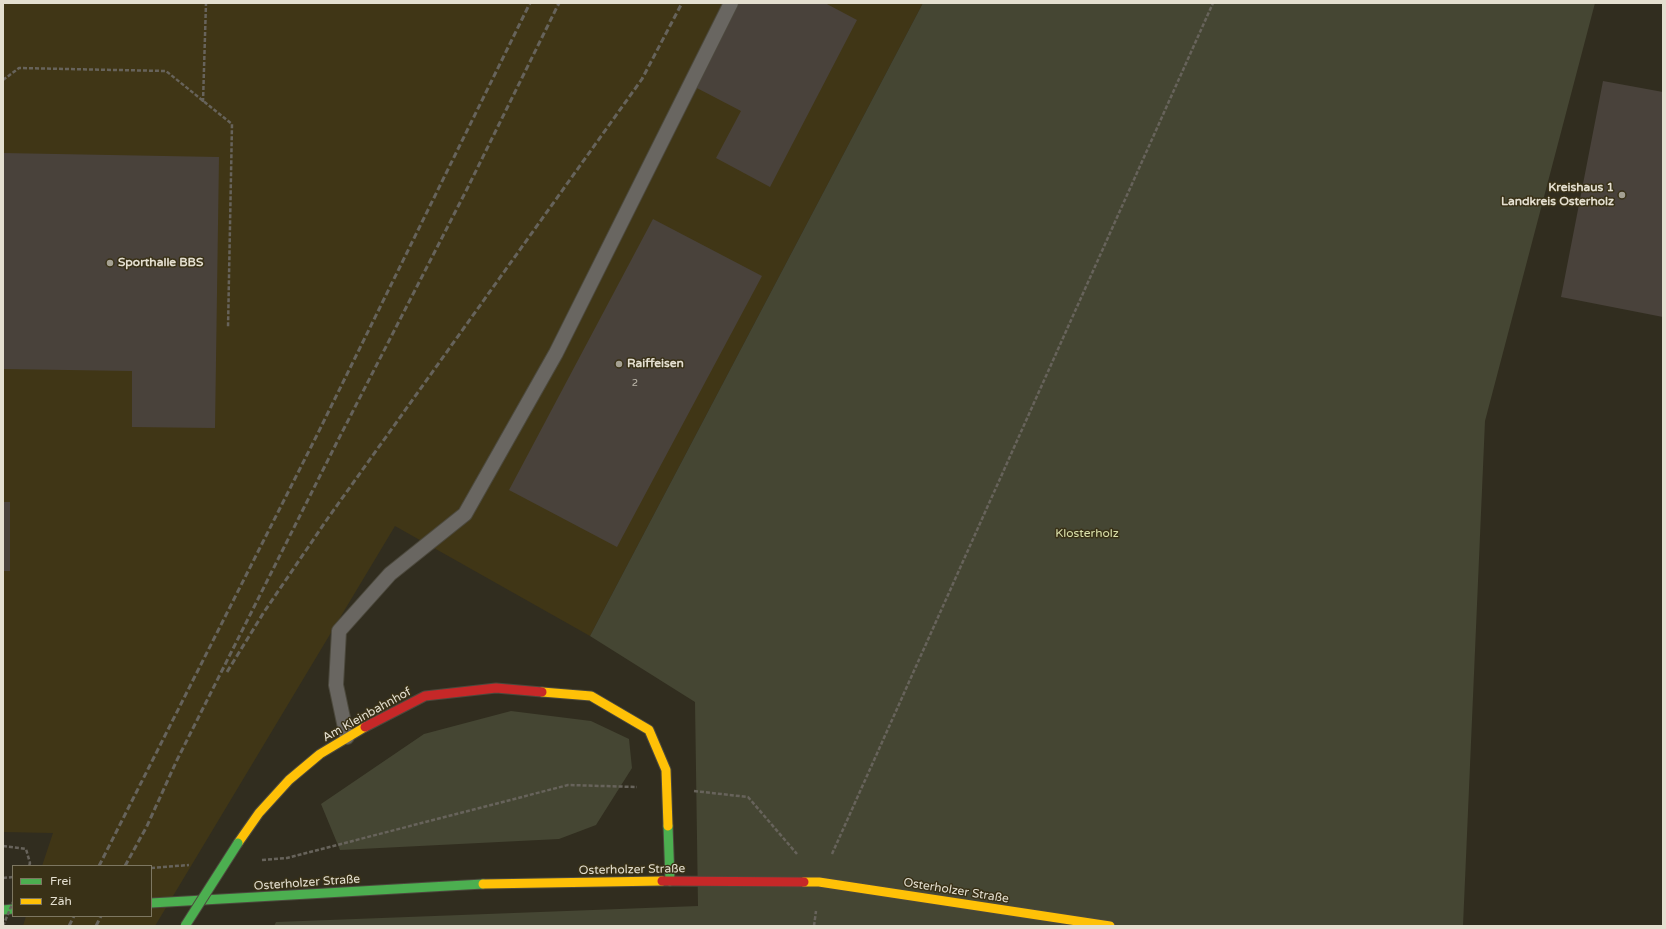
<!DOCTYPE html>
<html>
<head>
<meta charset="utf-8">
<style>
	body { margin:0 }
	#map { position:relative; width:1666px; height:929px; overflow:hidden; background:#312d1f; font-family:"Varela Round",sans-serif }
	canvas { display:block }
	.frame { position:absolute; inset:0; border:4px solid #e4dfd0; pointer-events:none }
	.legend { position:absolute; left:12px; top:865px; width:140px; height:52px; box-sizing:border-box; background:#393117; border:1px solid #7d7761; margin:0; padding:5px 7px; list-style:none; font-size:12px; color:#e4dfd0 }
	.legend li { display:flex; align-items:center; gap:8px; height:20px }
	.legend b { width:20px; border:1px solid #7d7761 }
</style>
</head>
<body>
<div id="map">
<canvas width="1666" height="929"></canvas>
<div class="frame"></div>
<ul class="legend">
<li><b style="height:5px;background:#4caf50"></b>Frei</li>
<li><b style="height:5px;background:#ffc107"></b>Zäh</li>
</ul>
</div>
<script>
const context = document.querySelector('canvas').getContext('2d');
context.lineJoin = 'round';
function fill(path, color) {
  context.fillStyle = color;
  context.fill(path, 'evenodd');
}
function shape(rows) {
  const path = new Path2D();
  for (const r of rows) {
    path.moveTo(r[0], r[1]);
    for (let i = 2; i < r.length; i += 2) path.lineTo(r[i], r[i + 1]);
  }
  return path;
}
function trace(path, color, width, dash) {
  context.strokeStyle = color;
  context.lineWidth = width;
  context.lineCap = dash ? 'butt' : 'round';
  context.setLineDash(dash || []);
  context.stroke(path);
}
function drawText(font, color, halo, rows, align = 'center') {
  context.font = font + ' "Varela Round",sans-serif';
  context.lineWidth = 3;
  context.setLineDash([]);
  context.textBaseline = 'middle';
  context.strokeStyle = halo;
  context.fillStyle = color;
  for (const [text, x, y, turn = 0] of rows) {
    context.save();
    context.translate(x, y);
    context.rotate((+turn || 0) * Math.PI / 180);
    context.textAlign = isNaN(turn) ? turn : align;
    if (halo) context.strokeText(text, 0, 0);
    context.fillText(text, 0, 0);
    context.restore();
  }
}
fill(shape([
	[3,3,923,3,590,636,395,526,155,926,23,926,26,916,151,916,151,866,42,866,53,833,3,832]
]), '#403616');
fill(shape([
	[923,3,1595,3,1485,421,1463,926,274,926,276,922,698,906,695,702,590,636],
	[511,711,591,721,629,739,632,768,596,825,559,839,340,850,321,804,424,734]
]), '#454633');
fill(shape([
	[737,3,825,3,857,20,770,187,716,158,741,111,693,86],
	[1603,81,1663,92,1663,317,1561,297],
	[3,153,219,157,215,428,132,427,132,371,3,369],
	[653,219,762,276,617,547,509,490],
	[3,502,10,502,10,571,3,571]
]), '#49423b');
const lane = shape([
	[347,737,336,685,339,631,390,574,465,514,556,353,731,3]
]);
const fast = shape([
	[668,826,670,881],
	[151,903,483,884],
	[3,910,13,909]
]);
const slow = shape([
	[542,692,591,696,649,730,666,770,668,826],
	[238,843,259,813,289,780,320,754,365,727],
	[804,882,819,882,1110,926],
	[483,884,662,881]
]);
const jam = shape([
	[365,727,425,696,496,688,542,692],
	[662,881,804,882]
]);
trace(lane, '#4c493d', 16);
trace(fast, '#4c493d', 11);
trace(slow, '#4c493d', 11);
trace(jam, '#4c493d', 11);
trace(shape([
	[3,80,19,68,166,71,232,124,228,328],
	[203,102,206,3],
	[694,791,748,797,797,854],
	[3,846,26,849,30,863,29,866],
	[832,854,1213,3],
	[262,860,287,858,568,785,637,787],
	[151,868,189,865],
	[3,878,13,877],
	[814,926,816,911]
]), '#67635b', 2.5, [4, 2]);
trace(lane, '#696661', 14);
trace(fast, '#4caf50', 9);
trace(slow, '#ffc107', 9);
trace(jam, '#c62828', 9);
trace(shape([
	[227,672,264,612,328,518,642,79,682,3],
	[99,866,317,435,530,3],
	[125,866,147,826,177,760,336,444,467,189,559,3],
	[69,926,74,916],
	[96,926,101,916]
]), '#66635b', 3, [6, 3]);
const fastBridge = shape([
	[185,926,238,843]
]);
trace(fastBridge, '#4c493d', 11, []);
trace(shape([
	[3,926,13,902]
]), '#67635b', 2.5, [4, 2]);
trace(fastBridge, '#4caf50', 9);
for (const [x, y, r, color] of [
	[1622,195,4,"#a5a192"],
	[110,263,4,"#a5a192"],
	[619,364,4,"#a5a192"]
]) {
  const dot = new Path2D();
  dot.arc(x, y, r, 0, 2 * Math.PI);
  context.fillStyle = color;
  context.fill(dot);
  trace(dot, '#393117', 1.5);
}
drawText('10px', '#bdb8ab', null, [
	["2",635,383]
]);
drawText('bold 12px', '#e4dfd0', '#393117', [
	["Kreishaus 1",1614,188,"right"],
	["Landkreis Osterholz",1614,202,"right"],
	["Sporthalle BBS",118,263],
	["Raiffeisen",627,364]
], 'left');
drawText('12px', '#dae0aa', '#393117', [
	["Klosterholz",1087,534]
]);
drawText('12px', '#e4dfd0', '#393117', [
	["Am Kleinbahnhof",367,715,-29],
	["Osterholzer Straße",632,870,-1],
	["Osterholzer Straße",307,883,-4],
	["Osterholzer Straße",956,891,9]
]);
</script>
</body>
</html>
